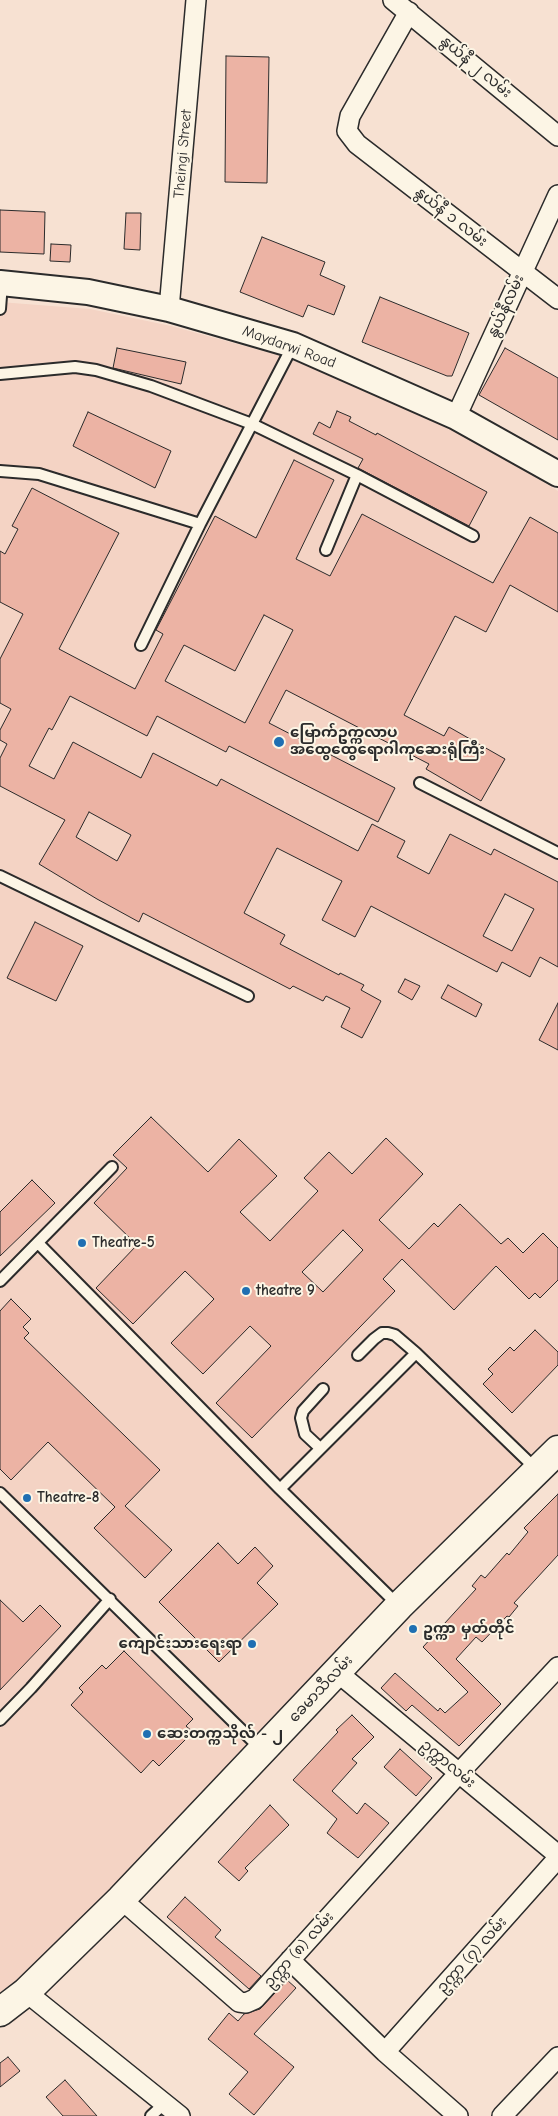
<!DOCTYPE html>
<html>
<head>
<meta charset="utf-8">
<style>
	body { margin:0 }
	canvas { display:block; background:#f7e1d2 }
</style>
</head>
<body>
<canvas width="558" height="2116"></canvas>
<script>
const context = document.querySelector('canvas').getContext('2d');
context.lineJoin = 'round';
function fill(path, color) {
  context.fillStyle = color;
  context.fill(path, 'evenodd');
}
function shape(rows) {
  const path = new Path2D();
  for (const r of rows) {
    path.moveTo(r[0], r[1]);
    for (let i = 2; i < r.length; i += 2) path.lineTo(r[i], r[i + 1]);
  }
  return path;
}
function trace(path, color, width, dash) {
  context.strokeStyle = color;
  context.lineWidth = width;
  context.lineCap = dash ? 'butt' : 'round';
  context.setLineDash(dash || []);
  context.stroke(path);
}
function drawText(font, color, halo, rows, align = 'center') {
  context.font = font + ' "Comic Neue","Noto Sans Myanmar",sans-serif';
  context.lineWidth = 4;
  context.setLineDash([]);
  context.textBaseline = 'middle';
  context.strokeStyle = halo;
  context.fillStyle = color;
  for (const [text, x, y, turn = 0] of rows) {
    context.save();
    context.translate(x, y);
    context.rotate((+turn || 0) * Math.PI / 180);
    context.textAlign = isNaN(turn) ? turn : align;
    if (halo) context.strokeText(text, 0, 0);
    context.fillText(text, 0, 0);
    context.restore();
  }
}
fill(shape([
	[0,302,90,309,171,326,285,357,443,421,558,491,558,1461,14,2022,0,2006]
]), '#f4d3c4');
const building = shape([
	[226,56,269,57,267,183,225,182,226,56],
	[0,210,45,212,44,254,0,252,0,210],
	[126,213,141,213,140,250,124,249,126,213],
	[262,237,325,262,320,275,345,286,334,315,308,305,303,317,240,292,262,237],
	[51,244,71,245,70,262,50,261,51,244],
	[380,297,469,333,452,376,447,376,362,342,380,297],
	[117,348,186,362,181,384,113,368,117,348],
	[505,348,558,378,558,440,479,395,505,348],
	[337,411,351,417,349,421,376,435,377,433,487,492,469,526,358,468,363,459,313,434,319,422,330,428,337,411],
	[88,412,171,451,155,488,73,446,88,412],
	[294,460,334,480,296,559,330,576,362,514,493,583,530,517,558,533,558,612,510,585,486,632,455,616,404,715,444,736,449,727,505,759,481,801,426,769,429,764,286,690,269,723,395,788,378,822,229,746,226,752,157,716,147,736,70,696,52,730,49,728,29,766,54,779,73,742,141,778,153,753,217,786,221,779,358,851,372,824,405,841,397,857,429,874,450,834,491,855,494,849,558,882,558,967,540,957,530,977,502,962,497,972,371,906,355,937,322,920,342,881,277,848,244,913,285,935,280,944,339,975,340,973,364,985,361,990,381,1001,362,1038,341,1027,350,1008,326,996,323,1001,293,986,290,989,143,913,139,922,97,899,39,864,65,820,0,786,0,758,7,744,0,740,0,730,11,709,0,703,0,659,23,614,0,602,0,551,5,554,18,529,12,526,32,488,119,533,59,649,135,689,163,634,156,630,215,516,256,538,294,460],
	[264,615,293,630,245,723,165,681,184,645,235,671,264,615],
	[89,812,131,835,117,861,76,837,89,812],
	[505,894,534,909,512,951,483,936,505,894],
	[35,922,83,946,56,1001,7,978,35,922],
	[405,979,420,986,412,1000,398,992,405,979],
	[448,985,482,1004,476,1017,441,998,448,985],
	[558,1003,558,1050,539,1040,558,1003],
	[151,1117,208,1172,239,1139,277,1176,240,1212,270,1241,318,1191,304,1178,329,1152,352,1174,386,1138,423,1174,379,1220,409,1249,434,1223,438,1227,460,1204,501,1244,508,1238,523,1253,543,1233,558,1248,558,1280,540,1298,535,1293,529,1299,496,1266,454,1310,402,1259,383,1279,395,1291,252,1438,216,1403,271,1346,250,1326,203,1374,171,1343,214,1299,185,1271,133,1324,96,1288,137,1245,94,1203,127,1168,113,1155,151,1117],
	[343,1230,363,1250,323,1292,302,1272,343,1230],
	[32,1180,55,1203,0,1256,0,1212,32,1180],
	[11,1299,31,1319,23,1327,29,1333,24,1338,160,1470,125,1506,172,1550,145,1578,94,1528,115,1507,48,1442,11,1480,0,1469,0,1311,11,1299],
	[535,1330,558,1352,558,1365,512,1413,483,1384,493,1374,488,1369,510,1347,514,1351,535,1330],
	[558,1494,558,1555,514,1603,518,1606,509,1617,507,1616,482,1642,476,1637,456,1659,501,1704,459,1746,412,1705,406,1711,381,1688,395,1673,438,1711,440,1708,445,1713,468,1692,423,1647,476,1589,472,1586,481,1575,485,1578,507,1553,509,1555,528,1532,524,1528,558,1494],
	[218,1543,238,1564,255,1547,273,1566,257,1583,278,1604,219,1662,159,1602,218,1543],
	[0,1600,23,1622,40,1605,61,1626,0,1690,0,1600],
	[124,1651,193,1719,186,1726,193,1732,159,1766,153,1760,141,1773,71,1705,83,1692,79,1688,102,1665,106,1669,124,1651],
	[352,1715,374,1737,352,1759,357,1763,332,1791,357,1814,365,1803,389,1823,358,1858,327,1833,337,1819,293,1780,338,1732,336,1730,352,1715],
	[400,1749,432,1778,416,1796,384,1767,400,1749],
	[270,1805,289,1825,245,1868,248,1871,239,1881,218,1862,270,1805],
	[185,1897,221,1930,215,1937,261,1976,249,1989,167,1917,185,1897],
	[287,1980,296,1988,254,2034,294,2067,254,2115,229,2094,248,2072,208,2039,229,2013,238,2021,244,2014,260,2009,287,1980],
	[8,2057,20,2071,0,2087,0,2063,8,2057],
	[65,2080,97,2116,63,2116,46,2097,65,2080]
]);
fill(building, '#ecb3a4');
trace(building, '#2b2b2b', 1);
const service = shape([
	[0,309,2,283],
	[0,374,75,367,96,370,151,386,252,424,357,475,473,536],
	[0,471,39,474,200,524],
	[326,550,357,475],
	[141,645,200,524,293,345],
	[420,783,558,853],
	[0,876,248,996],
	[38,1243,280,1489],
	[0,1281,112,1167],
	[358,1355,374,1339,382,1333,388,1333,395,1335,416,1353],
	[320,1448,305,1434,301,1418,303,1411,323,1389],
	[0,1493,262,1750],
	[398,1605,280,1489,416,1353,536,1469],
	[0,1720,31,1688,110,1599],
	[151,2116,164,2104]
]);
const minor = shape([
	[393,0,558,136],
	[409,12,350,116,347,131,357,144,558,299],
	[169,309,196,0],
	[456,417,558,195],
	[337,1672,558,1855],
	[121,1899,239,2002,246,2003,255,1999,459,1773,558,1667],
	[290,1960,385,2052,458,2116],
	[26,1992,180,2116],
	[385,2052,558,1858],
	[502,2116,558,2057]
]);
const tertiary = shape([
	[0,283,88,292,169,309,293,345,456,417,558,474]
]);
const secondary = shape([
	[0,2012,26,1992,121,1899,399,1606,558,1450]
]);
trace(service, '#2b2b2b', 14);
trace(minor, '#2b2b2b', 22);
trace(tertiary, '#2b2b2b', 28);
trace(secondary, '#2b2b2b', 31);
trace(service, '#fcf5e5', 10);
trace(minor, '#fcf5e5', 19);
trace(tertiary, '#fcf5e5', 24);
trace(secondary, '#fcf5e5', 28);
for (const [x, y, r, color] of [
	[279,742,6,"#1f6fb2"],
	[82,1243,5,"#1f6fb2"],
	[246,1291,5,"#1f6fb2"],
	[27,1498,5,"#1f6fb2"],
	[413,1629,5,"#1f6fb2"],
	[252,1644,5,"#1f6fb2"],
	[147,1734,5,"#1f6fb2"]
]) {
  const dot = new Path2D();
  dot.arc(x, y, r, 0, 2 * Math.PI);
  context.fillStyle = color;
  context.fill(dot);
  trace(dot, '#fcf5e5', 2);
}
drawText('15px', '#2b2b2b', '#fcf5e5', [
	["နွယ်နီ ၂ လမ်း",476,67,40],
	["Theingi Street",183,154,-85],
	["နွယ်နီ ၁ လမ်း",451,217,38],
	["နွယ်နီလမ်း",506,306,-65],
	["Maydarwi Road",289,347,20],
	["ခေမာသီလမ်း",321,1689,-47],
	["ဥက္ကာလမ်း",448,1764,40],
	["ဥက္ကာ (၈) လမ်း",299,1950,-48],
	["ဥက္ကာ (၇) လမ်း",472,1955,-48]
]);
drawText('bold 15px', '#2b2b2b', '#fcf5e5', [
	["မြောက်ဥက္ကလာပ",290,733],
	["အထွေထွေရောဂါကုဆေးရုံကြီး",290,750],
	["Theatre-5",92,1243],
	["theatre 9",256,1291],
	["Theatre-8",37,1498],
	["ဥက္ကာ မှတ်တိုင်",423,1629],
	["ကျောင်းသားရေးရာ",242,1644,"right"],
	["ဆေးတက္ကသိုလ် - ၂",157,1734]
], 'left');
</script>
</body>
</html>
